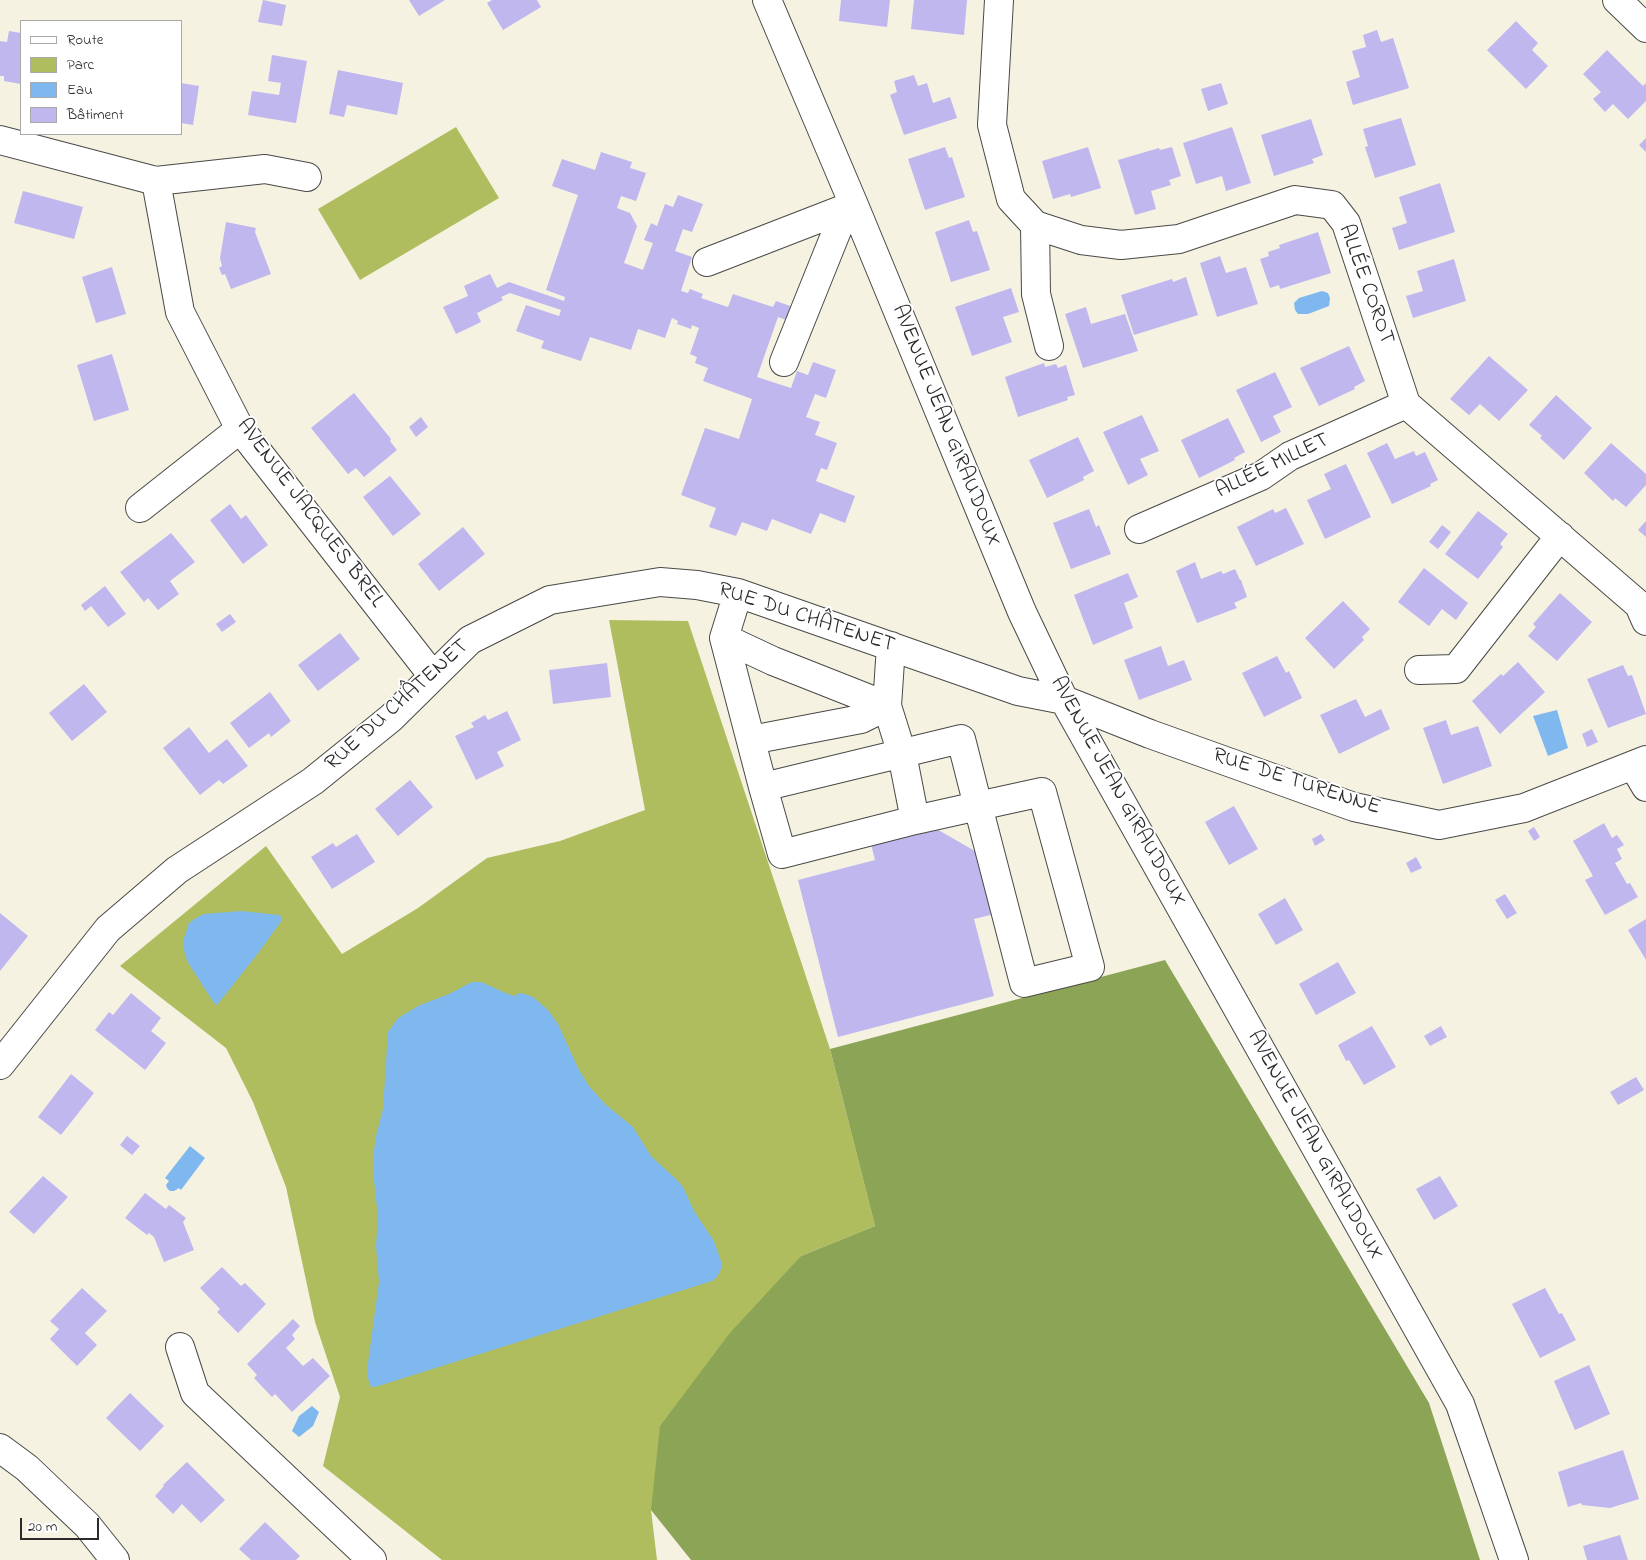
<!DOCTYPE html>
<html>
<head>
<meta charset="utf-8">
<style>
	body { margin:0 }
	#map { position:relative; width:1646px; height:1560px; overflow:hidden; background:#f5f2e2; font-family:"Indie Flower",sans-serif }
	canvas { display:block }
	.legend { position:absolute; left:20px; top:20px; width:162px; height:115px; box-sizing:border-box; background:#fff; border:1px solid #aaa; margin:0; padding:6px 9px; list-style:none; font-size:15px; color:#2b2b2b }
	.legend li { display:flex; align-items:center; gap:10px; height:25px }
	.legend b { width:25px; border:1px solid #aaa }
	.scale { position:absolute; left:20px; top:1518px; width:79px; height:22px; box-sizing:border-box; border:2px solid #2b2b2b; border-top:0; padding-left:6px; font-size:15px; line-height:18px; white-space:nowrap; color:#2b2b2b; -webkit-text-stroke:4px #fff; paint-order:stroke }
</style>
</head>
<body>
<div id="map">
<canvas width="1646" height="1560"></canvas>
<ul class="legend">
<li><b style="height:6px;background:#fff"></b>Route</li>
<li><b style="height:14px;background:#b0bd5f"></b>Parc</li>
<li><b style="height:14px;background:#7eb8ef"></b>Eau</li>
<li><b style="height:14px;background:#c0b7ef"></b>Bâtiment</li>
</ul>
<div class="scale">20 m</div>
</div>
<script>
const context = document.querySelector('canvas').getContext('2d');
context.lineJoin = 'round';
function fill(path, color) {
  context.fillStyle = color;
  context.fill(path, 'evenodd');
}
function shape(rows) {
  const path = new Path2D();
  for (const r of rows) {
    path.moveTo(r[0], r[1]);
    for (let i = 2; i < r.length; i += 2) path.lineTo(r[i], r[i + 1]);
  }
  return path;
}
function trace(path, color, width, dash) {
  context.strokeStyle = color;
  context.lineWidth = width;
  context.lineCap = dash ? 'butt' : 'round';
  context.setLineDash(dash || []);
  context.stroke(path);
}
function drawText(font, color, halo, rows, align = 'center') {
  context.font = font + ' "Indie Flower",sans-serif';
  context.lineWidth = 4;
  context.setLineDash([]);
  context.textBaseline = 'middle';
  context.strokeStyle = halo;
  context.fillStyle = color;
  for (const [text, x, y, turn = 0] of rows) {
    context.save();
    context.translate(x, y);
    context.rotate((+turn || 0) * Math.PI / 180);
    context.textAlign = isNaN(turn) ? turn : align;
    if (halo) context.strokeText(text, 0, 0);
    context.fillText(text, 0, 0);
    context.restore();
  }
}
fill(shape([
	[456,127,499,198,360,280,318,209],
	[609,620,688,621,830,1049,875,1226,801,1256,651,1510,657,1560,442,1560,323,1466,340,1397,315,1322,286,1187,253,1102,226,1048,120,966,266,846,342,954,418,908,487,858,560,841,645,810]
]), '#b0bd5f');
fill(shape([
	[1165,960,1429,1403,1480,1560,691,1560,651,1510,660,1426,729,1334,801,1256,875,1226,830,1049]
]), '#8ca456');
fill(shape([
	[1322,291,1328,293,1330,298,1329,306,1308,314,1298,314,1295,310,1294,303,1299,298],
	[1557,710,1568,748,1548,756,1533,716],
	[241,911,279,915,282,917,282,920,259,952,217,1005,214,1003,187,961,184,950,184,938,189,923,196,918,204,914],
	[472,982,481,982,508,994,515,996,519,993,525,994,533,997,548,1010,558,1024,579,1070,589,1086,605,1104,633,1127,651,1156,676,1179,683,1187,694,1211,714,1241,721,1261,721,1269,717,1277,712,1281,375,1387,371,1387,367,1376,367,1370,379,1282,376,1246,378,1218,374,1180,374,1151,376,1136,383,1109,388,1032,398,1018,420,1005,449,994],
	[190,1146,205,1158,181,1190,179,1188,174,1191,170,1191,167,1188,166,1185,169,1181,165,1178],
	[312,1406,319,1412,313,1426,299,1437,292,1431,299,1416]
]), '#7eb8ef');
fill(shape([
	[263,0,286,5,282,26,258,22],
	[409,0,445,0,419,16],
	[492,0,537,0,541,7,503,30,487,3],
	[841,0,890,0,887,27,839,21],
	[914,0,967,0,964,35,911,29],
	[1516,21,1538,43,1532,50,1548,66,1526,89,1487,50],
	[1377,30,1381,42,1393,38,1409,88,1353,105,1346,82,1360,77,1352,51,1366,47,1363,35],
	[9,31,21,33,21,84,4,81,4,76,0,76,0,41,7,42],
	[1607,50,1643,86,1646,83,1646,101,1628,119,1613,104,1605,112,1593,99,1601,92,1583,74],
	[272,55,307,61,296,123,248,115,252,91,279,95,281,83,268,81],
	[338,70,403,83,397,115,347,105,344,117,329,114],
	[914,75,918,86,927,83,933,103,950,97,957,118,904,135,890,95,897,92,894,81],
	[181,83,199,86,193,125,181,123],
	[1221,83,1228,104,1208,111,1201,89],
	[1401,118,1416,165,1375,178,1365,147,1368,146,1363,129],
	[1311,119,1323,155,1312,159,1314,163,1274,176,1261,135],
	[1232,127,1251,183,1226,191,1222,176,1196,184,1183,143],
	[1646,138,1646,152,1639,145],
	[945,147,949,158,952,157,965,197,925,210,908,159],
	[1088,147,1101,188,1071,197,1070,194,1053,199,1042,161],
	[1172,147,1181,176,1169,180,1171,185,1151,191,1156,209,1135,215,1118,160,1159,148,1160,150],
	[601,152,632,162,630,168,646,173,636,201,621,196,617,208,630,213,637,226,624,263,643,270,653,243,644,240,651,223,657,226,665,204,673,207,678,195,703,204,692,232,683,229,675,251,692,257,681,291,688,293,690,289,703,294,701,298,728,307,733,294,773,307,776,301,796,308,792,322,778,317,757,377,791,388,797,371,808,375,813,362,836,370,826,398,815,394,806,417,820,422,815,435,837,443,827,470,821,468,816,481,855,496,845,523,820,513,811,534,772,519,767,531,742,522,736,536,709,527,716,508,681,495,705,428,739,439,752,399,703,381,708,368,695,363,697,357,690,354,699,328,692,325,691,329,677,324,678,321,672,318,665,338,638,329,631,350,590,337,581,361,541,348,544,341,516,331,526,305,559,316,561,310,510,293,501,297,503,300,477,313,481,322,456,334,443,307,468,296,464,286,490,274,497,288,509,282,564,301,565,297,546,290,578,195,552,186,562,159,595,170],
	[1440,183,1455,232,1399,250,1392,228,1407,223,1399,197],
	[23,191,83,207,74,239,14,223],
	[969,220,973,232,977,231,990,270,951,282,935,232],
	[226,222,256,228,255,232,271,274,231,289,225,274,222,275,219,268,222,266,220,258],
	[1318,232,1331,273,1280,289,1279,285,1270,288,1260,259,1269,256,1268,252,1280,248,1279,245],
	[1220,256,1226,273,1246,267,1258,304,1217,317,1200,263],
	[1454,259,1466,301,1413,318,1406,296,1423,291,1417,271],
	[112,267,126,314,96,323,82,277],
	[1186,277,1198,315,1134,335,1121,295,1172,279,1173,282],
	[1011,288,1019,312,1003,317,1012,342,972,356,955,307],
	[1086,307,1091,324,1125,314,1138,351,1083,368,1065,314],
	[1349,346,1365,381,1354,387,1355,389,1319,406,1300,368],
	[112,354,129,410,94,421,77,365],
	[1489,356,1528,390,1499,421,1480,404,1469,415,1450,399],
	[1044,363,1045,367,1056,364,1058,368,1066,365,1075,395,1067,397,1068,400,1018,417,1005,377],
	[1275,372,1292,407,1273,416,1281,432,1261,442,1236,390],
	[354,393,391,439,390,441,397,450,364,477,356,468,348,474,311,428],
	[1556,395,1592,428,1564,460,1540,438,1542,436,1529,425],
	[1142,415,1159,451,1140,459,1148,475,1128,485,1103,432],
	[421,417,428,427,416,437,409,427],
	[1228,418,1245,452,1234,458,1235,460,1199,478,1181,440],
	[1078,437,1094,471,1083,477,1084,480,1047,498,1029,460],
	[1387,443,1395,459,1414,451,1416,456,1425,452,1438,480,1430,484,1431,486,1392,504,1367,453],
	[1611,443,1646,474,1646,485,1626,507,1615,498,1613,501,1584,473],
	[1346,464,1371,517,1325,539,1307,500,1331,489,1324,474],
	[390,476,421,514,393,536,363,497],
	[230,504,241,519,246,515,268,545,243,564,210,520],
	[1286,508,1304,544,1256,566,1237,527,1273,509,1275,513],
	[1089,509,1096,527,1099,525,1111,554,1071,569,1053,523],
	[1478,511,1508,534,1500,544,1503,547,1478,579,1445,554],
	[1646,521,1646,537,1638,530],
	[1442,525,1451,532,1438,549,1429,542],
	[463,527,485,554,439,591,418,564],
	[171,533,195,562,170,581,179,594,158,610,148,598,144,602,120,572],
	[1195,562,1201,579,1221,571,1223,574,1235,569,1240,580,1241,580,1247,597,1234,603,1237,608,1197,623,1176,571],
	[1424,568,1468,603,1456,620,1442,609,1429,626,1398,602],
	[1128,573,1138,597,1124,603,1133,628,1093,645,1074,595],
	[105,586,126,614,108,627,91,606,85,611,81,605],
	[1560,593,1592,622,1557,661,1528,636,1536,627,1533,624],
	[1343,601,1370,629,1362,637,1364,640,1334,669,1305,638],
	[230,614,236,622,222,632,216,624],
	[340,633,360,659,318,691,298,665],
	[1161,646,1168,666,1184,660,1192,680,1139,700,1124,660],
	[1277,656,1286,673,1289,671,1302,698,1264,717,1242,673],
	[1518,662,1545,692,1500,734,1472,701,1501,674,1503,676],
	[607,663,611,697,553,704,549,670],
	[1623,665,1628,676,1632,675,1646,714,1608,728,1587,679],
	[84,684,107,712,72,741,49,713],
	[270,692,291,721,271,737,269,733,249,748,230,723],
	[1356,699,1365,717,1381,709,1390,729,1339,754,1320,715],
	[507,711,521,740,497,752,504,766,476,780,455,736,474,727,471,723,485,715,488,720],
	[1446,720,1451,735,1478,726,1492,766,1443,784,1423,728],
	[189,727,209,753,227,739,248,766,223,784,219,780,200,795,163,748],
	[1592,729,1598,742,1587,747,1582,734],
	[410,780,433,807,398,836,375,809],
	[1234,806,1258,849,1229,865,1205,822],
	[1604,823,1612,838,1617,835,1624,845,1617,849,1622,859,1615,863,1627,884,1630,883,1638,897,1605,915,1585,880,1593,876,1573,841],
	[928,824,980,854,994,914,974,919,994,996,838,1037,798,880,875,860,870,840],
	[1534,827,1540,837,1534,841,1528,831],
	[357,834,375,862,332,889,311,857,333,843,336,847],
	[1321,834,1325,840,1315,846,1312,839],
	[1416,857,1422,868,1411,873,1406,863],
	[1505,894,1517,913,1507,919,1495,900],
	[1285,898,1303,930,1276,945,1258,914],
	[0,913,28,936,0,971],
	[1646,919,1646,960,1628,930],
	[1338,962,1356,993,1316,1015,1299,984],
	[131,993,161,1018,151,1031,166,1043,145,1070,95,1030,109,1012,113,1015],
	[1372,1026,1396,1067,1364,1085,1349,1060,1346,1061,1338,1045],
	[1441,1026,1447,1037,1430,1046,1424,1036],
	[71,1074,94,1093,61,1135,38,1117],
	[1636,1077,1644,1090,1618,1105,1610,1092],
	[127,1136,140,1146,132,1155,120,1145],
	[43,1176,68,1197,34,1234,9,1212],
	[1440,1176,1458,1206,1434,1220,1416,1189],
	[145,1193,166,1209,169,1205,186,1218,183,1222,194,1250,164,1262,154,1237,149,1233,147,1235,125,1218],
	[222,1267,241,1286,245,1283,266,1304,238,1333,217,1312,220,1309,200,1288],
	[82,1288,107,1311,85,1333,97,1345,77,1366,50,1339,59,1329,50,1321],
	[1545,1288,1559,1314,1562,1313,1576,1340,1540,1358,1512,1304],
	[293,1319,300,1326,292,1335,295,1339,286,1348,303,1366,313,1358,330,1376,292,1412,275,1394,272,1397,254,1378,257,1375,247,1364],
	[1589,1365,1610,1414,1575,1430,1554,1381],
	[130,1393,164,1426,140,1451,106,1418],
	[1623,1450,1639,1499,1610,1508,1582,1505,1581,1503,1568,1507,1558,1472],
	[187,1462,225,1500,201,1523,182,1504,173,1514,155,1496,164,1486,163,1485],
	[265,1522,300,1556,296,1560,251,1560,239,1549],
	[1620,1535,1628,1560,1587,1560,1583,1546]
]), '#c0b7ef');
const minor = shape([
	[767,0,854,205,1022,612,1064,700,1460,1404,1514,1560],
	[999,0,992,125,1011,199,1035,225,1081,240,1121,245,1179,239,1295,200,1332,205,1346,223,1406,404,1639,605,1646,621],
	[1617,0,1646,28],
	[0,140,156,181,180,312,240,429,433,676],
	[156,181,265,169,307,177],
	[1035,225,1036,294,1049,346],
	[707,262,854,205],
	[784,362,846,208],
	[140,508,240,429],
	[1139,529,1261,476,1290,456,1406,404],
	[738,593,724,638,763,787,782,854,915,820,978,806,1042,792,1090,967,1024,983,978,806,961,739,763,787],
	[724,638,773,661,887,706],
	[891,646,887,706,902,754,915,820],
	[1419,670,1456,669,1560,536],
	[751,740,861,719,887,706],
	[1633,765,1646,787],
	[0,1065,108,929,177,870,313,781,391,718,470,640,550,600,660,582,697,585,738,593,1018,691,1064,700,1150,734,1354,807,1439,825,1524,808,1646,760],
	[180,1347,195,1393,372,1560],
	[0,1448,27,1468,87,1525,115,1560]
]);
trace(minor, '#494946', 30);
trace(minor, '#fff', 28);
drawText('22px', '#2b2b2b', '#fff', [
	["ALLÉE COROT",1365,285,70],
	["AVENUE JEAN GIRAUDOUX",945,426,68],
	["ALLÉE MILLET",1273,467,-26],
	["AVENUE JACQUES BREL",309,514,53],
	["RUE DU CHÂTENET",806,619,18],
	["RUE DU CHÂTENET",398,706,-42],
	["RUE DE TURENNE",1296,783,18],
	["AVENUE JEAN GIRAUDOUX",1117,792,61],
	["AVENUE JEAN GIRAUDOUX",1314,1146,61]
]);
</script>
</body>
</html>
